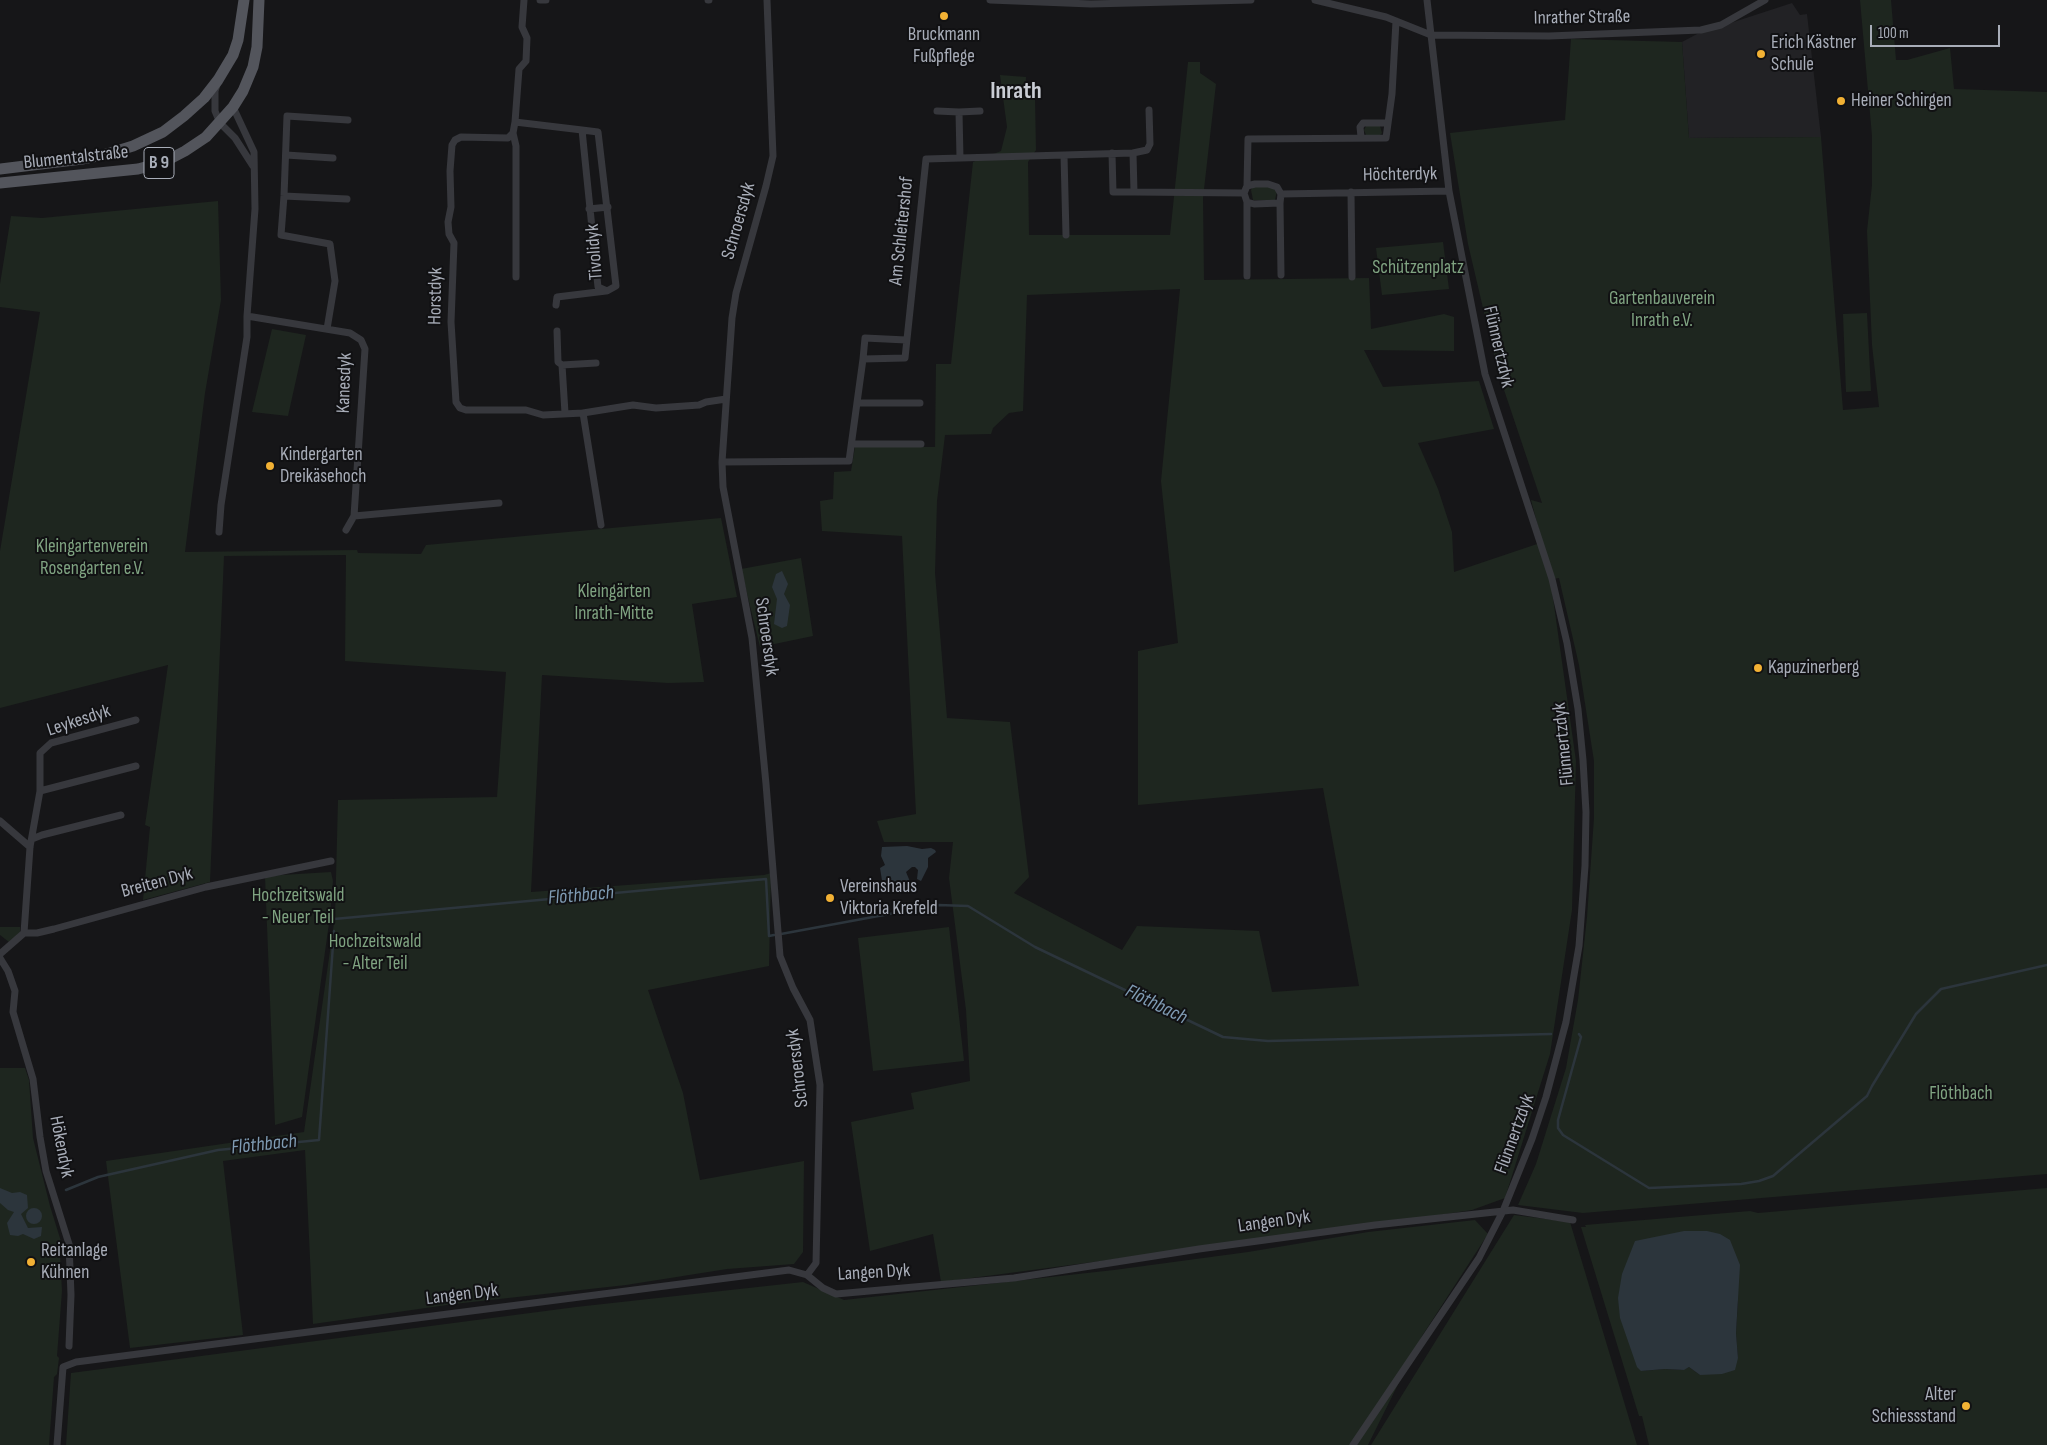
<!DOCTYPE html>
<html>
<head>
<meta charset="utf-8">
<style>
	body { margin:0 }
	#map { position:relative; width:2047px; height:1445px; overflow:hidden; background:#161618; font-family:"Sofia Sans Condensed",sans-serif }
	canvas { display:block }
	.scale { position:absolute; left:1870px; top:25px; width:130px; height:22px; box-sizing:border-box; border:2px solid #a8adb8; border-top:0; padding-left:6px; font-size:15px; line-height:18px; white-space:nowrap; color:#a8adb8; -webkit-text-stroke:4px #111113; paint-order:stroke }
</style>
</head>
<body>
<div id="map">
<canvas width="2047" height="1445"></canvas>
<div class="scale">100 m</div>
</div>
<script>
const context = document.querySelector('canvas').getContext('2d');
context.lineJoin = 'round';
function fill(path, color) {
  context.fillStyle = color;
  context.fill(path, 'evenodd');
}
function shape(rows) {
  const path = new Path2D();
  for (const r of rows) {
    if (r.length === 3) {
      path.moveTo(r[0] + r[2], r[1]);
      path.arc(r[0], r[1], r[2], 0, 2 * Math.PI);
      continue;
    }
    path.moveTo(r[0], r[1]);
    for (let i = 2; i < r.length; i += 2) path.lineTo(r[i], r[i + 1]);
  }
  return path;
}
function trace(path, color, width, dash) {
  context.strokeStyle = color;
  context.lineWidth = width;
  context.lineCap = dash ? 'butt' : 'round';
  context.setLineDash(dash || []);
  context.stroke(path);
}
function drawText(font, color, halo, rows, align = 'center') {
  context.font = font + ' "Sofia Sans Condensed",sans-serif';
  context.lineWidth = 4;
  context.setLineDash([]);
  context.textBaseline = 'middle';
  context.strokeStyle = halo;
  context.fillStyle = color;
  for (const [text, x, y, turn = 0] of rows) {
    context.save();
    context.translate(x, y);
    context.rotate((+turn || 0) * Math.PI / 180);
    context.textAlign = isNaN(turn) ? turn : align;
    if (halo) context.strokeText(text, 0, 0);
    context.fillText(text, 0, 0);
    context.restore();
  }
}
fill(shape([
	[1792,3,1800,15,1807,14,1821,137,1689,138,1682,42,1697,34]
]), '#222225');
fill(shape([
	[1860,0,1891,0,1896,60,1907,60,1950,48,1954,89,2047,92,2047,1174,1583,1213,1518,1205,1536,1164,1566,1068,1578,1000,1587,917,1594,818,1594,761,1579,665,1559,578,1552,579,1531,500,1542,503,1498,372,1468,244,1450,133,1565,120,1571,39,1682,42,1689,138,1821,137,1843,410,1879,407,1872,345,1867,231,1872,185,1872,136],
	[1188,62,1200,62,1200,73,1216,84,1203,198,1204,280,1369,278,1371,329,1444,314,1454,317,1454,351,1364,350,1383,387,1479,381,1494,429,1418,443,1438,489,1452,532,1454,572,1540,543,1550,577,1576,761,1572,910,1550,1054,1505,1198,1472,1210,1375,1225,941,1282,933,1234,870,1251,851,1122,914,1109,911,1093,970,1081,966,1010,949,878,953,842,884,842,877,821,916,814,902,536,822,531,820,501,833,499,834,472,851,471,855,447,935,447,936,364,951,364,973,162,1001,151,1007,127,1000,75,1026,77,1025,98,1035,98,1036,150,1028,162,1029,235,1170,235],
	[1180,289,1161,481,1178,643,1138,651,1138,805,1323,788,1359,986,1272,992,1259,931,1137,926,1122,950,1014,893,1029,877,1010,722,947,718,935,573,937,501,945,435,991,434,993,428,1009,413,1023,411,1027,295],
	[1366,126,1380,126,1382,133,1380,135,1366,135,1364,130],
	[1268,185,1277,191,1275,200,1253,200,1251,190,1253,187],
	[218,201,221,300,205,393,185,552,357,550,358,553,421,554,426,545,721,518,737,597,692,604,704,682,668,683,542,675,531,892,764,875,771,873,769,966,648,990,683,1093,700,1180,804,1161,803,1252,794,1264,727,1269,626,1285,454,1304,313,1324,305,1150,223,1161,243,1335,130,1348,106,1161,304,1132,335,916,338,800,497,797,506,672,345,661,346,555,224,556,210,882,143,900,150,827,145,825,168,665,0,708,0,551,40,312,0,307,0,284,11,216,42,218],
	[1443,242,1449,289,1382,295,1376,248],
	[1867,313,1871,391,1846,392,1843,314],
	[272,329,306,335,288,416,252,412],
	[801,558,813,636,760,647,741,569],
	[331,872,333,881,330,916,302,1117,275,1125,265,876],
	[0,927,20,927,20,933,9,942,0,935],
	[949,927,964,1061,873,1071,858,938],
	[0,1068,25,1068,29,1080,33,1138,50,1206,64,1251,60,1254,62,1291,57,1356,59,1358,57,1374,54,1377,49,1445,0,1445],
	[2047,1188,2047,1445,1649,1445,1642,1416,1639,1416,1581,1227,1586,1227,1585,1225,1750,1211,1758,1213],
	[1738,1301,1736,1333,1738,1358,1700,1375,1689,1367,1683,1370,1665,1369,1641,1371],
	[1514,1215,1570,1222,1637,1445,1371,1445],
	[1475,1220,1488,1234,1422,1336,1368,1445,66,1445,71,1373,576,1307,803,1282,844,1300,1114,1270,1248,1252,1368,1232]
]), '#1e261f');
fill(shape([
	[782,571,788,584,784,594,790,605,787,626,782,628,774,624,777,599,772,587,776,574],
	[907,846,922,849,931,848,935,850,936,852,928,858,928,867,921,881,917,879,918,870,915,867,912,867,906,872,911,884,908,890,896,889,884,893,880,868,885,865,881,856,882,847],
	[0,1188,12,1193,20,1192,27,1195,28,1208,21,1214,28,1228,42,1227,41,1236,34,1239,23,1234,18,1236,10,1235,7,1223,14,1212,8,1210,0,1203],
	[34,1216,8],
	[1684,1231,1707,1231,1720,1234,1730,1240,1740,1265,1736,1333,1738,1358,1735,1370,1722,1374,1700,1375,1689,1367,1684,1370,1665,1369,1641,1371,1637,1367,1620,1318,1618,1298,1622,1274,1635,1241]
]), '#2c353c');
trace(shape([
	[334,919,766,879,769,936,774,935],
	[781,934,938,905,968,906,1035,947,1223,1037,1268,1041,1551,1034],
	[1579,1034,1581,1037,1558,1120,1558,1128,1563,1135,1649,1188,1741,1184,1759,1181,1773,1176,1867,1096,1872,1086,1916,1014,1941,989,2047,965],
	[66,1190,98,1177,218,1150,319,1140,334,931]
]), '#2c353c', 2.5);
trace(shape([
	[524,0,522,27,527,38,526,61,519,69,515,122,513,133,508,138,461,137,455,140,452,145,450,171,451,207,448,222,449,234,454,243,451,322,456,402,460,408,466,410,526,410,543,415,583,413,633,405,656,408,699,405,706,402,726,399],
	[540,0,546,0],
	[708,0,709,0],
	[767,0,773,156,766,186,736,293,732,318,722,462,723,487,752,638,766,784,780,956,793,988,810,1020,820,1085,816,1263,807,1275],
	[990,0,1091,4,1251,0],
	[1315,0,1386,17,1431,35,1549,36,1701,30,1721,25,1765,0],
	[217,85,215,91,215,111,220,123,235,138,253,166],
	[1149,110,1150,144,1147,150,1133,153,1134,192,1244,193],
	[937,111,959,112],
	[515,122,582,130,598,287,607,291,616,286,598,132,582,130],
	[513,133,516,146,516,277],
	[1361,137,1360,127,1363,123,1387,123],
	[1112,153,1113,192,1134,192],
	[286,155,333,158],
	[1064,155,1066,235],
	[960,158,959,112,980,111],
	[1247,186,1248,139,1386,138,1392,94,1396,21],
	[1351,192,1352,277],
	[1281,194,1280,203,1254,204,1247,202,1244,193,1247,186,1255,184,1268,184,1277,187,1281,194,1449,191],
	[284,196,347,199],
	[1247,202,1247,276],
	[1280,203,1281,275],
	[589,209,608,207],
	[556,305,557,297,606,291],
	[247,316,350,333,361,340,365,349,354,516,346,530],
	[327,329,335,281,330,244,281,235,284,196,287,116,348,120],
	[557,331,558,362,562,365],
	[906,340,865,338,863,359,905,358,926,159,1133,153],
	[857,403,920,403],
	[565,413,562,365,596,363],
	[583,413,601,525],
	[853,444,921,444],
	[722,462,849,461,863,359],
	[354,516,499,503],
	[219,532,221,505,247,337,247,316,255,209,254,152,233,107],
	[40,791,136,766],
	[0,821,30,847],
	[32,839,42,835,121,815],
	[24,933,30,847,40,791,40,753,51,743,136,720],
	[0,954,24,933,37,933,54,929,206,887,331,861],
	[0,958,8,971,15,991,13,1012,33,1079,40,1137,46,1171,69,1244,71,1295,69,1346],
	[57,1445,63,1367,76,1362,789,1270,807,1275,823,1288,836,1294,1014,1278,1199,1249,1375,1225,1513,1210,1573,1220],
	[1353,1445,1479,1258,1503,1211,1532,1139,1546,1097,1566,1022,1579,946,1585,866,1586,812,1583,760,1578,709,1567,643,1552,579,1485,374,1449,191,1427,0]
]), '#37383d', 7);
trace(shape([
	[0,169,82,159,107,154,133,146,163,132,184,116,204,98,218,80,233,55,238,40,244,0],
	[0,183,138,169,164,162,185,151,206,137,233,107,243,91,253,67,257,47,259,0]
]), '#53555c', 11);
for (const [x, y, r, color] of [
	[944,16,5,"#f2b134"],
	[1761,54,5,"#f2b134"],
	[1841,101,5,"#f2b134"],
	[270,466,5,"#f2b134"],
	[1758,668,5,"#f2b134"],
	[830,898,5,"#f2b134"],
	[31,1262,5,"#f2b134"],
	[1966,1406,5,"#f2b134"]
]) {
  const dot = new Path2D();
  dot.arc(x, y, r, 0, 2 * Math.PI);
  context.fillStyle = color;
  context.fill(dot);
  trace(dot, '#111113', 2);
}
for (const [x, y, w] of [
	[159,163,30]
]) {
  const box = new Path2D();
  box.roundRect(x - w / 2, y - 15.5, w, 31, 4);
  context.fillStyle = '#111113';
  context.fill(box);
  trace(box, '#a8adb8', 1);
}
drawText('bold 18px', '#a8adb8', null, [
	["B 9",159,163]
]);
drawText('19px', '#a8adb8', '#111113', [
	["Inrather Straße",1582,18,-1],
	["Blumentalstraße",76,158,-6],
	["Höchterdyk",1400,175,-1],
	["Schroersdyk",739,221,-74],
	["Am Schleitershof",902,231,-84],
	["Tivolidyk",595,252,-94],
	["Horstdyk",436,296,-89],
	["Flünnertzdyk",1498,347,77],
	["Kanesdyk",345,383,-88],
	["Schroersdyk",766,637,82],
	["Leykesdyk",79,721,-18],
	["Flünnertzdyk",1564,744,-96],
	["Breiten Dyk",157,883,-15],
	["Schroersdyk",798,1068,-97],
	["Flünnertzdyk",1515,1134,-70],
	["Hökendyk",61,1147,79],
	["Langen Dyk",1274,1222,-8],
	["Langen Dyk",874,1273,-3],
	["Langen Dyk",462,1295,-7]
]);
drawText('19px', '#a8adb8', '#111113', [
	["Bruckmann",944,35,"center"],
	["Fußpflege",944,57,"center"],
	["Erich Kästner",1771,43],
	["Schule",1771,65],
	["Heiner Schirgen",1851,101],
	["Kindergarten",280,455],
	["Dreikäsehoch",280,477],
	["Kapuzinerberg",1768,668],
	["Vereinshaus",840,887],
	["Viktoria Krefeld",840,909],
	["Reitanlage",41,1251],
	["Kühnen",41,1273],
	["Alter",1956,1395,"right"],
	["Schiessstand",1956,1417,"right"]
], 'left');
drawText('19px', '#7fa381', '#111113', [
	["Schützenplatz",1418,268],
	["Gartenbauverein",1662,299],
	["Inrath e.V.",1662,321],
	["Kleingartenverein",92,547],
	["Rosengarten e.V.",92,569],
	["Kleingärten",614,592],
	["Inrath-Mitte",614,614],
	["Hochzeitswald",298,896],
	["- Neuer Teil",298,918],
	["Hochzeitswald",375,942],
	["- Alter Teil",375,964],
	["Flöthbach",1961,1094]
]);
drawText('italic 20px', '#7f9bb3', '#111113', [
	["Flöthbach",581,896,-5],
	["Flöthbach",1156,1005,26],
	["Flöthbach",264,1145,-6]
]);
drawText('bold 24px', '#c9ccd4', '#111113', [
	["Inrath",1016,92]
]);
</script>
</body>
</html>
